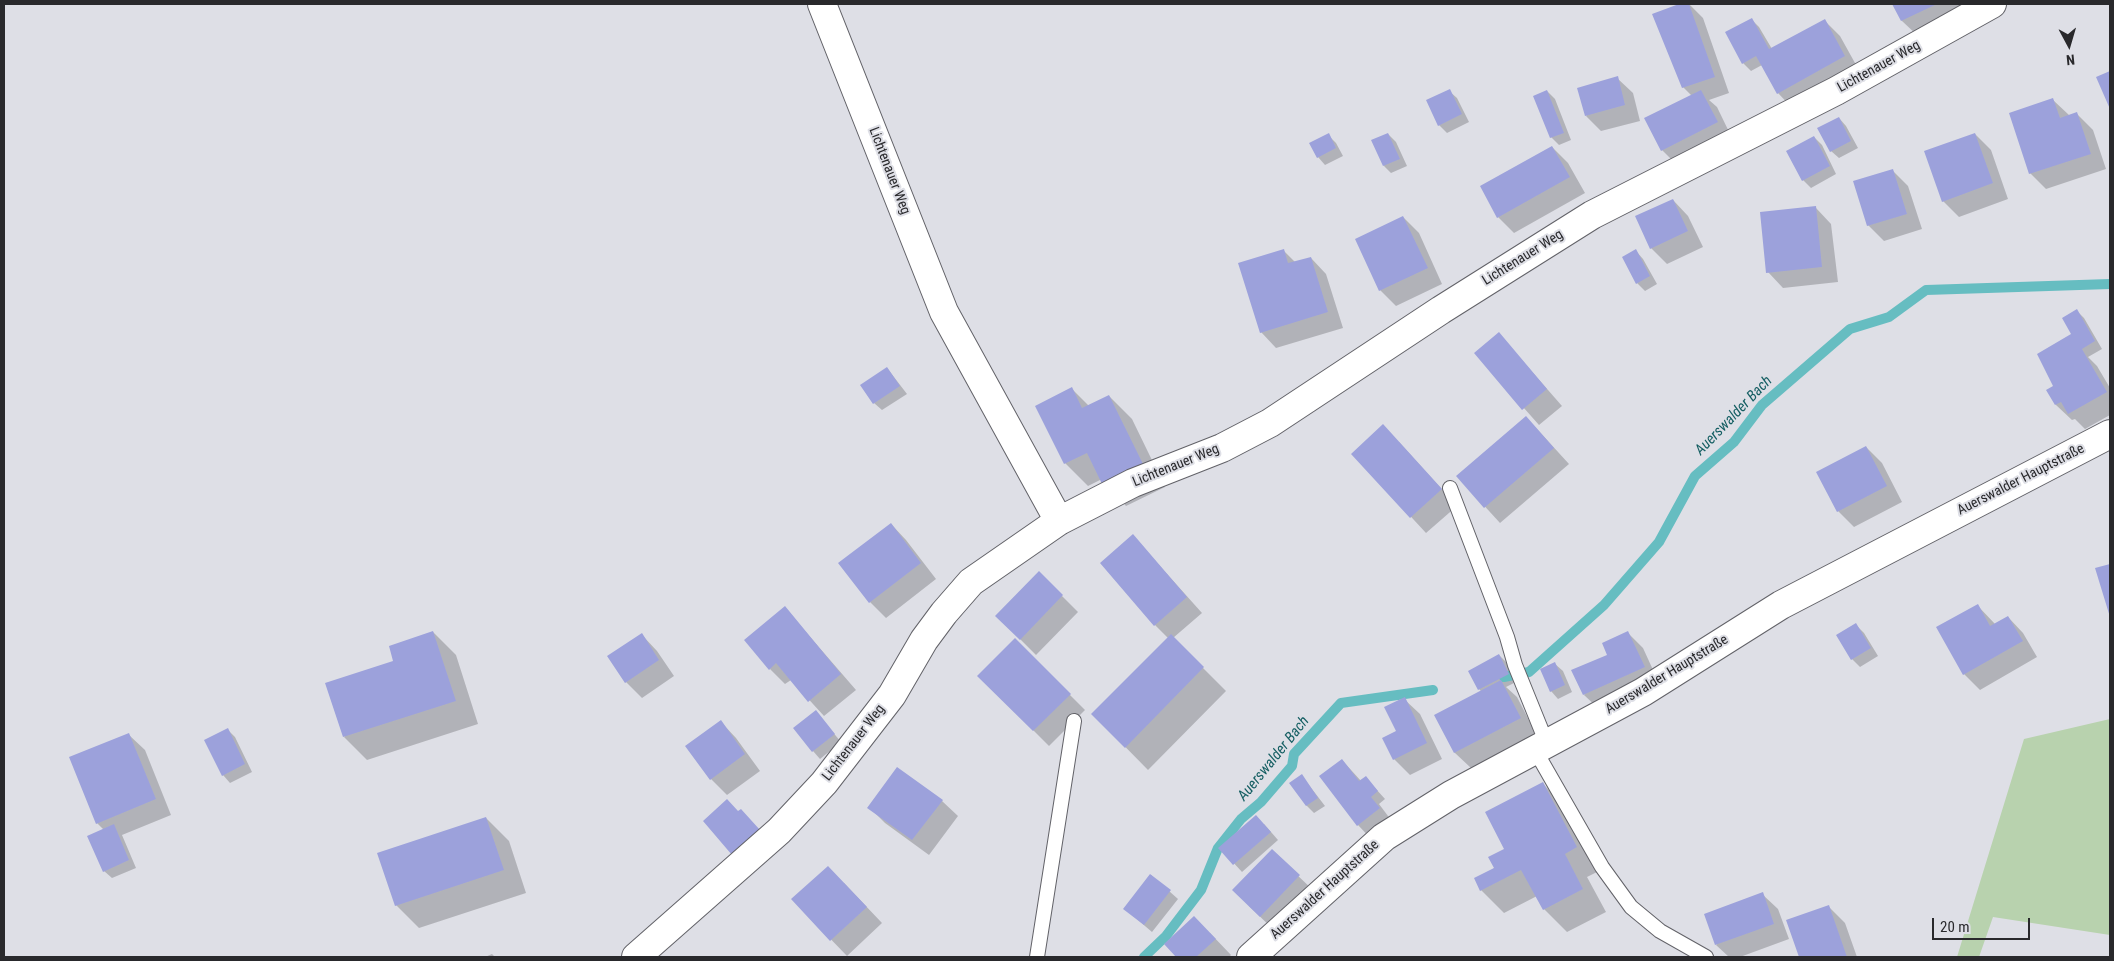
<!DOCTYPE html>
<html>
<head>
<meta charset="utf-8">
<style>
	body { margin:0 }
	#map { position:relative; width:2114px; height:961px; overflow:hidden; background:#dedfe6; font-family:"Roboto Condensed",sans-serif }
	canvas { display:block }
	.frame { position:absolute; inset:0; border:5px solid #29292c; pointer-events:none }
	.north { position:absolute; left:2044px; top:20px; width:50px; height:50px; -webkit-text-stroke:4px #dedfe6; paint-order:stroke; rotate:174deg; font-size:14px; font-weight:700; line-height:20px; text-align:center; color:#29292c }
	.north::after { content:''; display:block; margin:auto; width:18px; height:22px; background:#29292c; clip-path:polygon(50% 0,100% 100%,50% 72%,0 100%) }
	.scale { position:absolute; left:1932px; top:918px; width:98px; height:22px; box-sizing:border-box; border:2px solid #29292c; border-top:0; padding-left:6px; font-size:15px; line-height:18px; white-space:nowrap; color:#29292c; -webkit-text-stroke:4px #dedfe6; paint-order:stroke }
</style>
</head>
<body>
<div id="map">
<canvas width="2114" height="961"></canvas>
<div class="frame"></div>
<div class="north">N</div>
<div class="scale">20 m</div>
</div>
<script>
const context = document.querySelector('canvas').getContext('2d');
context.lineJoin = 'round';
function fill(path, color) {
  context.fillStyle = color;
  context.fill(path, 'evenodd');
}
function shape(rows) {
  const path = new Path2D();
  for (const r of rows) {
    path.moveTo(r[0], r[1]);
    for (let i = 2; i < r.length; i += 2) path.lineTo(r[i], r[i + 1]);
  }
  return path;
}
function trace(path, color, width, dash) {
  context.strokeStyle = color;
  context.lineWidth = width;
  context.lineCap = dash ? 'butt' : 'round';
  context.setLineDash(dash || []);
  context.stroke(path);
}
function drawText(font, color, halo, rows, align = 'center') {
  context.font = font + ' "Roboto Condensed",sans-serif';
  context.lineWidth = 4;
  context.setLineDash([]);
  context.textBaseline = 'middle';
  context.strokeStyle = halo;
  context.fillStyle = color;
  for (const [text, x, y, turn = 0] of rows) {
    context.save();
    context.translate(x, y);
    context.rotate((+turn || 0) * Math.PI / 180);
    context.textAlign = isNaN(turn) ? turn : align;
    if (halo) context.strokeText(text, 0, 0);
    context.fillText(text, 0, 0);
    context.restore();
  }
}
fill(shape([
	[2110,719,2110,935,1993,917,1979,957,1957,957,2024,739]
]), '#b8d2ae');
fill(shape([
	[1683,4,1689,4,1703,18,1729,93,1709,100,1717,107,1732,138,1678,166,1662,150,1692,96,1683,87,1653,15],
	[1893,4,1981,4,1918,36,1902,21],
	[1751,19,1759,27,1772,49,1825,21,1840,36,1860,72,1793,109,1778,93,1762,65,1751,71,1743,63],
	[1617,78,1633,93,1640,121,1601,131,1586,116],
	[1449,91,1457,98,1469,122,1447,133,1439,125],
	[1547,91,1555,99,1571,140,1559,145,1551,137],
	[2053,100,2069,115,2077,114,2093,130,2106,169,2046,189,2030,173],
	[1839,118,1846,126,1858,148,1839,158,1831,151],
	[1388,134,1396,142,1407,166,1391,173,1384,166],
	[1975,134,1991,150,2008,199,1959,217,1943,201],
	[1328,135,1336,143,1343,156,1325,165,1318,157],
	[1814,137,1822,145,1836,174,1811,188,1803,180],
	[1552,147,1568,163,1585,193,1514,233,1498,217],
	[1892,170,1908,186,1922,229,1884,241,1868,225],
	[1673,200,1688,216,1703,247,1667,264,1651,248],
	[1816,208,1831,224,1838,282,1783,288,1768,272],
	[1403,217,1419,233,1442,284,1396,306,1380,290],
	[1283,250,1296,263,1311,258,1326,274,1343,328,1276,348,1261,332],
	[1636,251,1643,259,1657,284,1645,291,1637,283],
	[2077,311,2084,318,2102,349,2088,357,2097,366,2110,388,2110,415,2085,429,2075,419,2072,420,2056,405,2054,386,2046,371,2073,335],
	[1499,334,1562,406,1539,425,1476,354],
	[887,368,907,394,882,410,874,403],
	[1072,389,1089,406,1109,396,1132,419,1165,487,1126,506,1102,479,1088,486,1065,463],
	[1526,417,1569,464,1500,523,1458,477],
	[1399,442,1457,506,1426,533,1353,454],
	[1866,447,1882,463,1902,502,1854,527,1838,511],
	[891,524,906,540,936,579,886,618,870,602],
	[1133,536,1202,613,1173,638,1226,691,1148,770,1093,714,1168,638,1155,625],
	[1039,573,1078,612,1036,655,997,616],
	[1977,605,1995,624,2008,617,2023,633,2037,657,1980,690,1964,674],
	[785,608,856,690,824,716,791,680,785,684,770,669],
	[1856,625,1864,633,1878,656,1860,667,1852,659],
	[433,632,456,655,478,724,367,760,344,737],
	[1628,633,1643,648,1659,683,1600,710,1584,695,1609,655],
	[642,635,657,651,674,676,642,698,626,682],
	[1015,640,1085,710,1049,746,979,676],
	[1499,655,1507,663,1516,682,1506,687,1517,697,1536,734,1471,768,1455,753,1436,716,1482,692,1479,689],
	[1555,664,1563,671,1572,692,1558,699,1551,691],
	[1404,699,1420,714,1442,759,1410,775,1394,759],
	[816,712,841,742,820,759,813,751],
	[721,722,736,738,760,771,727,795,711,779,687,746],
	[228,730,235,737,252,772,230,783,223,775],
	[129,735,145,750,171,815,122,835,136,868,112,878,104,871,104,830,97,823],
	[1342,760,1361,781,1366,778,1385,799,1379,804,1394,824,1373,841,1358,825],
	[1302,776,1325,806,1314,813,1306,805],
	[1543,784,1566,807,1599,871,1587,877,1606,912,1567,932,1544,909,1537,896,1504,913,1481,890],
	[942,801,958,816,929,855,885,823,869,807],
	[486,818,509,841,526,893,419,928,396,905],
	[1264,824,1278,840,1242,872,1220,848],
	[1272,851,1315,892,1276,932,1249,906],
	[1151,875,1178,899,1152,932,1125,909],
	[844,883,882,923,847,956,793,900],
	[1762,894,1778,909,1789,939,1740,957,1729,957,1716,945],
	[1829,907,1845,923,1857,957,1800,957,1788,921],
	[1210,933,1231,955,1229,957,1177,957,1165,944],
	[492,954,495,957,485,957]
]), '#0003');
trace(shape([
	[1504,677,1529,672,1604,605,1659,542,1695,476,1734,442,1762,405,1850,329,1889,317,1926,290,2110,284],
	[1144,957,1166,936,1201,890,1218,848,1241,819,1261,802,1292,766,1294,754,1341,703,1433,690]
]), '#66bdc1', 10);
fill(shape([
	[1679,4,1689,4,1715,77,1682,88,1652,14],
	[1892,4,1937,4,1901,21],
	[1752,18,1769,49,1825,19,1845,56,1777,94,1756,56,1742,64,1725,32],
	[2110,71,2110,109,2096,77],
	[1618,76,1625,105,1585,116,1577,88],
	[1450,89,1462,114,1438,126,1426,100],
	[1547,90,1564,133,1550,138,1533,96],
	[1701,90,1718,122,1661,151,1644,118],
	[2053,98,2060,118,2077,112,2091,154,2029,174,2009,113],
	[1839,117,1851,141,1830,152,1817,128],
	[1329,133,1336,148,1317,158,1309,143],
	[1388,133,1400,159,1383,166,1371,140],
	[1975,133,1993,183,1942,202,1924,151],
	[1814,136,1830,166,1802,181,1786,151],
	[1552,146,1570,177,1497,218,1480,186],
	[1893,169,1907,214,1867,226,1853,181],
	[1673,199,1688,231,1650,249,1635,216],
	[1816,206,1822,267,1766,273,1760,212],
	[1403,216,1428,268,1379,291,1355,239],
	[1284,249,1288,263,1311,257,1328,312,1260,333,1238,263],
	[1636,249,1650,276,1636,284,1622,257],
	[2077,309,2095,341,2082,349,2107,392,2068,414,2061,402,2055,405,2046,390,2053,386,2037,354,2071,334,2062,318],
	[1499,332,1547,389,1522,410,1474,353],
	[887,367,900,386,873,404,860,385],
	[1072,387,1082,408,1109,395,1143,464,1102,484,1087,453,1064,464,1035,406],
	[1526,416,1554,448,1484,508,1456,476],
	[1383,424,1442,489,1410,518,1351,454],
	[1866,446,1887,486,1837,512,1816,472],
	[891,523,921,563,869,603,838,563],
	[1133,534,1187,597,1154,626,1100,563],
	[2110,564,2110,617,2095,568],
	[1039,571,1063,595,1020,640,995,616],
	[1978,604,1990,626,2008,616,2023,641,1963,675,1936,627],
	[785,606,841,674,808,702,776,663,769,670,744,640],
	[1856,623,1871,648,1851,660,1836,635],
	[433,631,456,701,343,737,325,683,393,661,389,646],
	[1628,631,1645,667,1583,695,1571,670,1607,655,1602,643],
	[642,633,659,660,625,683,607,656],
	[1171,634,1204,667,1125,748,1091,714],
	[1015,638,1071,694,1033,731,977,676],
	[1499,654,1509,674,1478,690,1468,671],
	[1555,662,1565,685,1550,692,1540,669],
	[1501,680,1521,718,1454,753,1434,715],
	[1405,697,1427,743,1393,760,1382,738,1396,731,1384,707],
	[816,710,835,734,812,752,793,728],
	[721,720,745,754,710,780,685,746],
	[228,728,245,764,222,776,204,740],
	[129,733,156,799,96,824,69,757],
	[1342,759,1359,781,1366,776,1378,791,1371,797,1380,808,1357,826,1319,776],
	[897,767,943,800,912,840,867,808],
	[1302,774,1318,798,1306,806,1289,783],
	[1543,782,1577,847,1565,854,1583,889,1543,910,1521,870,1480,891,1474,878,1494,868,1488,857,1504,849,1485,812],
	[727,799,738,811,741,809,760,830,732,855,703,821],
	[1256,815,1271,832,1233,865,1218,848],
	[486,817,504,870,395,906,377,853],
	[114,824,129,860,103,872,87,836],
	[1272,849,1300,875,1260,917,1232,890],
	[828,866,867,907,830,941,791,899],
	[1150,874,1171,890,1144,925,1123,909],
	[1763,892,1774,924,1715,945,1704,914],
	[1829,905,1847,957,1799,957,1786,920],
	[1194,916,1216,939,1196,957,1176,957,1164,944]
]), '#9ca1db');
const service = shape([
	[1450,488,1507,637,1515,665,1547,744],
	[1535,750,1602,867,1631,907,1660,931,1706,957],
	[1037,957,1074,721]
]);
const minor = shape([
	[822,4,944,312,1059,521],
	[636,957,779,831,824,783,892,695,924,640,944,613,971,582,1059,521,1133,483,1222,448,1270,423,1441,310,1592,215,1836,91,1992,4]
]);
const secondary = shape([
	[1251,957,1384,837,1451,795,1643,692,1781,605,2110,434]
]);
trace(service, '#626268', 16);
trace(minor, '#626268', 30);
trace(secondary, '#626268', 30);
trace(service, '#fff', 14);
trace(minor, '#fff', 28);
trace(secondary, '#fff', 28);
drawText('14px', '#29292c', '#dedfe6', [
	["Lichtenauer Weg",1879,67,-29],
	["Lichtenauer Weg",889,171,69],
	["Lichtenauer Weg",1523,258,-32],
	["Lichtenauer Weg",1176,466,-22],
	["Auerswalder Hauptstraße",2021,480,-27],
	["Auerswalder Hauptstraße",1667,675,-31],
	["Lichtenauer Weg",854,743,-52],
	["Auerswalder Hauptstraße",1325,890,-42]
]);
drawText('italic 15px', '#145e62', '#dedfe6', [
	["Auerswalder Bach",1734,416,-46],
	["Auerswalder Bach",1274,759,-51]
]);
</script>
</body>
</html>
